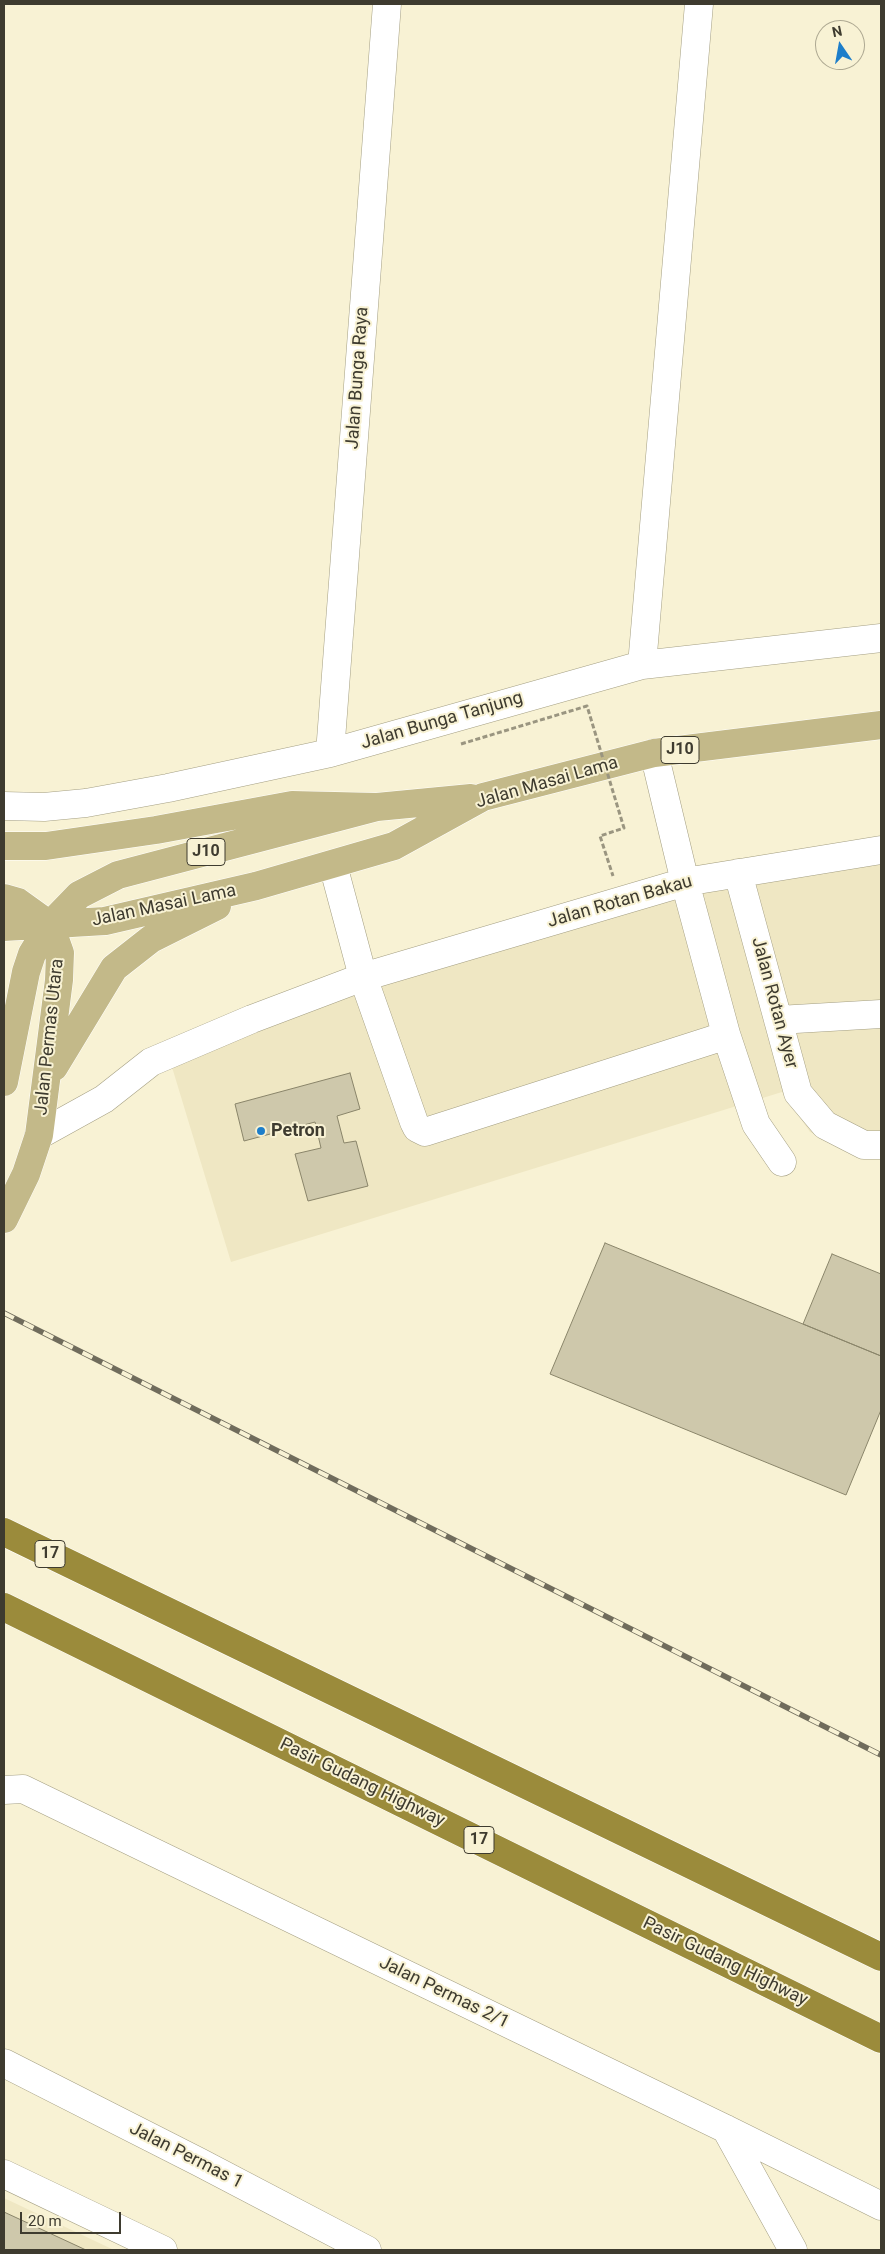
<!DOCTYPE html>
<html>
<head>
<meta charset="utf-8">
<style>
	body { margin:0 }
	#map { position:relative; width:885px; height:2254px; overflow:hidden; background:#f8f2d4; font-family:Roboto,sans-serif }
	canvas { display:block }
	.frame { position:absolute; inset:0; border:5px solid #3e3b2f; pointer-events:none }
	.north { position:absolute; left:815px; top:20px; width:50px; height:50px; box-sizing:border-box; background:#f8f2d4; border:1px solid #aea992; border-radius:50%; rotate:348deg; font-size:14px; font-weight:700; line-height:20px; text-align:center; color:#3e3b2f }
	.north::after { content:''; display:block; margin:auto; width:18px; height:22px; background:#1d7eca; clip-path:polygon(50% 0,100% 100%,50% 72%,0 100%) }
	.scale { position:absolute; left:20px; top:2212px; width:101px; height:22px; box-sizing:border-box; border:2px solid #3e3b2f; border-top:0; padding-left:6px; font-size:15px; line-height:18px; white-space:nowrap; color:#3e3b2f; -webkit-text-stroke:4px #f8f2d4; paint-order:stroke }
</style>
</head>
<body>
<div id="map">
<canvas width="885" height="2254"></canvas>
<div class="frame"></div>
<div class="north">N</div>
<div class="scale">20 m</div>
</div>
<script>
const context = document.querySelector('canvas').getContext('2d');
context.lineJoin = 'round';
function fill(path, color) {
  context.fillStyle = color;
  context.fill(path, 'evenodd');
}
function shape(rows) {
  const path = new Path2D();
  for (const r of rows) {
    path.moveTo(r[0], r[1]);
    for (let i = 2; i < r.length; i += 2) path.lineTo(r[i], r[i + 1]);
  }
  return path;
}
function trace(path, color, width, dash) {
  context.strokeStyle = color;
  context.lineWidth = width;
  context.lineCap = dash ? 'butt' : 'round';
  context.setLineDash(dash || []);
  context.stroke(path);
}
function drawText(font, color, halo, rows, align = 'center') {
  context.font = font + ' Roboto,sans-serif';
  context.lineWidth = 4;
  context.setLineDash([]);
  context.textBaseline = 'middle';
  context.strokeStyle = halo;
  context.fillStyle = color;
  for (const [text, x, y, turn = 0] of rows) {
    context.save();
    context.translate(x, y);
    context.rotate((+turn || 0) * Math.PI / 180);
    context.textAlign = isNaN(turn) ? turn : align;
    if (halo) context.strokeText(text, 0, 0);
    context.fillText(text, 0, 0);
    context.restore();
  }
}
fill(shape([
	[881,836,881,1158,866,1158,810,1132,782,1092,231,1262,165,1044,377,960,698,865],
	[4,2198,114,2250,4,2250]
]), '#efe7c3');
const building = shape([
	[350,1073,360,1109,337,1116,344,1143,356,1141,368,1186,308,1201,295,1154,321,1148,315,1122,244,1141,235,1104,350,1073],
	[605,1243,881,1356,881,1410,846,1495,550,1374,605,1243],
	[832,1254,881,1274,881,1356,803,1324,832,1254],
	[4,2212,86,2250,4,2250,4,2212]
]);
fill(building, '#cec8ab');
trace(building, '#8a856a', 1);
const minor = shape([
	[642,665,699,4],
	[330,753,387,4],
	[4,806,44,807,86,803,168,788,330,753,642,665,881,638],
	[333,865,363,977,414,1122,417,1128,425,1132,712,1040,726,1034,685,882,654,753],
	[738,873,798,1093,825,1125,864,1145,881,1145],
	[778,1020,881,1014],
	[726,1034,756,1124,782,1162],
	[39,1135,104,1099,151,1062,252,1019,363,977,685,882,881,850],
	[4,1790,23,1789,726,2129,881,2206],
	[4,2063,199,2162,367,2250],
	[726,2129,793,2250],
	[4,2174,163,2250]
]);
const major = shape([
	[4,846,46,846,156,830,292,805,377,807,471,798],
	[4,898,18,902,50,925],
	[4,927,105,921,256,886,394,846,483,797,654,753,881,725],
	[54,1067,114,968,151,939,217,906],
	[4,1082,26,972,32,954,50,925,79,895,118,875,377,807],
	[4,1219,26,1174,39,1135,59,980,60,953,50,925]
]);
const highway = shape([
	[4,1532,881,1957],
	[4,1607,881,2039]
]);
trace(minor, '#a49f83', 29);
trace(major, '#fff', 29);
trace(highway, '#fff', 29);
trace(minor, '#fff', 28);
trace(major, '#c3b989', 28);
trace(highway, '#9b8b3b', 28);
const rail = shape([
	[4,1313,881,1755]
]);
trace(rail, '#706c5c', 5.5);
trace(rail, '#f8f2d4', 4, [11]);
trace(shape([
	[461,744,587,706,624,828,600,836,613,876]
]), '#9a9580', 3, [5, 2.5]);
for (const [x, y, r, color] of [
	[261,1131,5,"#1d7eca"]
]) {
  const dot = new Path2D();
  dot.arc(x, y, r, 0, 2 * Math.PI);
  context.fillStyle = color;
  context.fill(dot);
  trace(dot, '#f8f2d4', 2);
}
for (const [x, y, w] of [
	[680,750,38],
	[206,852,38],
	[50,1554,30],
	[479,1840,30]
]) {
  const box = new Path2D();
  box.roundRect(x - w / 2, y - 13.5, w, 27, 4);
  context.fillStyle = '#f8f2d4';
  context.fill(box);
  trace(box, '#3e3b2f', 1);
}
drawText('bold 16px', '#3e3b2f', null, [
	["J10",680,750],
	["J10",206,852],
	["17",50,1554],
	["17",479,1840]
]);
drawText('18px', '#3e3b2f', '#f8f2d4', [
	["Jalan Bunga Raya",358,378,-86],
	["Jalan Bunga Tanjung",442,721,-16],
	["Jalan Masai Lama",547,783,-16],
	["Jalan Rotan Bakau",620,902,-16],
	["Jalan Masai Lama",164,906,-12],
	["Jalan Rotan Ayer",774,1003,75],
	["Jalan Permas Utara",50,1037,-84],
	["Pasir Gudang Highway",362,1783,26],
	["Pasir Gudang Highway",725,1962,26],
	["Jalan Permas 2/1",444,1993,26],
	["Jalan Permas 1",186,2156,27]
]);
drawText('bold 18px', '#3e3b2f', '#f8f2d4', [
	["Petron",271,1131]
], 'left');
</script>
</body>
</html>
